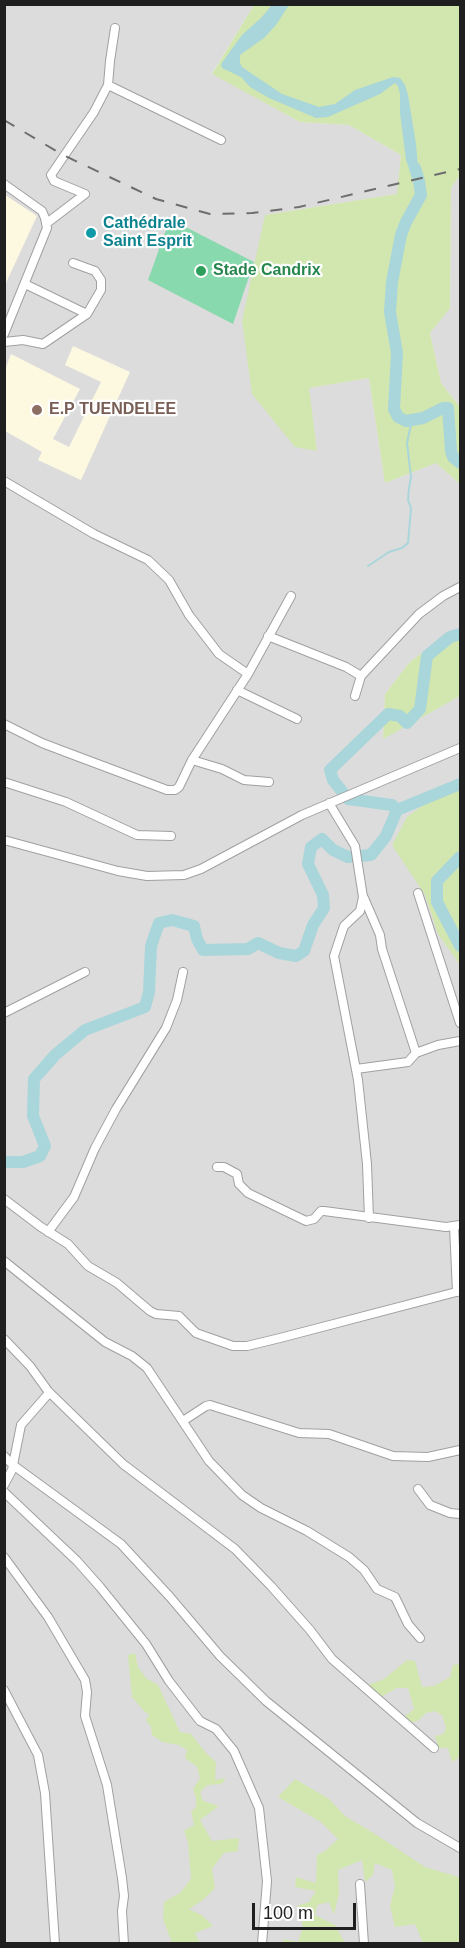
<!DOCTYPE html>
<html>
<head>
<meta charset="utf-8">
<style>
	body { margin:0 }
	#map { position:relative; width:465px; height:1948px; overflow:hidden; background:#efebe6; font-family:Arial,sans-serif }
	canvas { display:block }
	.frame { position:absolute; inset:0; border:6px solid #1f1f1f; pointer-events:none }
	.scale { position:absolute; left:252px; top:1903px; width:104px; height:27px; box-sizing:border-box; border:3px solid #1f1f1f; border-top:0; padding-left:8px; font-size:18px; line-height:21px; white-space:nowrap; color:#1f1f1f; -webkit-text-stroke:4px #fff; paint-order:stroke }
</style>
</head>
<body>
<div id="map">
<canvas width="465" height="1948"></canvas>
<div class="frame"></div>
<div class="scale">100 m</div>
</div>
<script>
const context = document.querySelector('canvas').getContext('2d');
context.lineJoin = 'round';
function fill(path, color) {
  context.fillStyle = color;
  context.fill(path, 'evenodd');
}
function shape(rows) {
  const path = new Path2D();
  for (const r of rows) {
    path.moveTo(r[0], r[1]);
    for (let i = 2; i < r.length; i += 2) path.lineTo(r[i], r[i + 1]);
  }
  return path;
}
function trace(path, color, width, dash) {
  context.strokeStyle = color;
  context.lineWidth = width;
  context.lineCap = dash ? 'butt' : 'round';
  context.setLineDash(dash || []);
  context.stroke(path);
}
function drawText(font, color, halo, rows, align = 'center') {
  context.font = font + ' Arial,sans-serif';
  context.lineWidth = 4.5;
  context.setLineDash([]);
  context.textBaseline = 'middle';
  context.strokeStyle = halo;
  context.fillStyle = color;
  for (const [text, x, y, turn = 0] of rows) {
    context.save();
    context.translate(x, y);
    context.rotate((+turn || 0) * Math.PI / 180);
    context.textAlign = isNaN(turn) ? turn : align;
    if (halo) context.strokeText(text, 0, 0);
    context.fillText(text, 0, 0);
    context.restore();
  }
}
fill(shape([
	[5,5,254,5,212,73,300,122,349,125,401,155,398,194,265,215,317,450,308,388,369,378,385,483,436,463,460,484,460,633,442,637,409,663,385,694,383,738,460,696,460,1943,5,1944],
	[460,175,460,407,441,383,430,332,450,308,451,188]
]), '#dddcdc');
fill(shape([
	[5,195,37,216,5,285],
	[73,346,130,372,81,480,38,460,42,452,5,431,5,370,11,354,80,389,53,439,69,447,101,382,65,365]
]), '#fdf9e1');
fill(shape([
	[254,5,460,5,460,175,451,188,450,308,430,333,441,383,460,407,460,484,436,463,385,483,369,378,309,388,317,451,295,447,252,394,242,321,265,215,397,194,401,155,349,125,300,122,212,74],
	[460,633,460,696,383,739,385,694,409,663,442,637],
	[460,778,460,965,438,934,425,895,392,845,407,817],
	[135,1653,138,1667,146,1678,158,1685,180,1732,191,1734,206,1753,216,1762,215,1780,226,1778,221,1784,208,1785,200,1792,203,1801,219,1806,200,1820,212,1841,239,1838,238,1851,224,1853,212,1869,215,1888,203,1900,189,1909,203,1916,213,1926,195,1933,200,1943,172,1943,163,1919,164,1902,180,1893,191,1879,188,1842,184,1831,194,1825,191,1811,196,1808,196,1798,193,1789,200,1778,197,1767,185,1758,187,1750,179,1745,162,1742,152,1735,151,1727,146,1720,149,1714,145,1712,132,1697,128,1655],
	[407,1660,415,1661,422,1687,434,1686,450,1677,453,1665,460,1664,460,1757,452,1762,448,1748,439,1748,435,1736,443,1734,446,1728,442,1715,434,1711,426,1713,419,1720,408,1724,402,1719,414,1709,408,1688,397,1688,379,1698,368,1685,384,1679],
	[295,1779,329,1799,345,1816,372,1832,425,1867,459,1877,460,1943,423,1943,415,1924,395,1927,390,1906,395,1886,392,1870,375,1863,373,1875,365,1882,362,1860,338,1870,339,1893,334,1915,329,1902,317,1905,315,1915,335,1925,345,1943,284,1943,283,1939,298,1942,303,1927,297,1906,309,1902,316,1891,295,1887,296,1877,316,1883,317,1855,325,1851,338,1839,321,1822,278,1797]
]), '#d2e6af');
fill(shape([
	[170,219,254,262,233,324,148,280]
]), '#89d9af');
fill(shape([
	[272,5,289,5,276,25,264,38,240,55,240,63,242,67,282,94,319,107,335,104,355,90,393,77,400,78,405,85,408,95,416,144,419,181,410,171,406,160,400,113,400,94,398,86,395,83,380,94,328,117,316,118,269,98,250,87,241,77,222,68,221,64,242,35,261,18]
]), '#a9d6da');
trace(shape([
	[368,566,389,552,402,548,408,543,411,508,408,500,409,488,411,477,407,443,412,420]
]), '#a9d6da', 2);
trace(shape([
	[415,168,419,181,421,195,406,222,401,235,392,282,390,312,397,353,394,409,398,417,406,421,423,418,443,408,448,408,451,451,453,457,460,463],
	[397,810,460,784],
	[460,857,437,881,437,902,460,946],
	[4,1162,23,1162,40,1156,45,1146,33,1116,34,1079,55,1055,85,1030,145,1007,149,992,151,946,159,923,172,920,194,926,197,939,203,950,248,949,258,943,279,953,296,956,304,951,313,925,324,908,323,895,308,864,311,847,322,839,333,850,348,857,371,855,386,836,397,810,392,805,348,799,333,780,330,770,388,714,400,716,407,723,420,709,427,656,450,637,460,634]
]), '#a9d6da', 12);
const minor = shape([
	[108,85,221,140],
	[4,184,42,211,45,218,47,228,4,334],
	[47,223,85,194,54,181,51,175,94,112,108,85,110,61,115,28],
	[25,284,87,314],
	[4,342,23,340,43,344,87,314,101,290,101,280,95,271,73,263],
	[4,481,94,534,148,560,169,580,189,615,219,654,248,674],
	[268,636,346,667,361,676],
	[237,690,297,719],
	[355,696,361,676,419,614,443,596,460,587],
	[4,724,42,743,71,754,167,790,175,790,179,787,192,760,248,674,291,596],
	[192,760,222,769,244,780,269,782],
	[4,782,66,802,137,835,171,836],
	[329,803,355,846,363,897,360,911,344,926,334,956,358,1080,367,1164,369,1218],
	[4,840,118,871,147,876,184,875,201,869,302,815,460,748],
	[418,893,460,1023],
	[364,898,380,935,382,949,416,1053],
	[4,1013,85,972],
	[356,1069,408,1062,416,1053,438,1045,460,1041],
	[217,1167,224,1167,237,1174,239,1184,248,1193,306,1221,314,1219,321,1211,324,1211,446,1227,460,1225],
	[4,1199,41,1227,68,1244,88,1266,117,1283,150,1311,156,1314,179,1316,196,1333,233,1346,247,1346,280,1338,460,1291],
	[454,1226,457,1292],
	[48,1232,74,1197,95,1148,116,1109,166,1028,177,1000,183,972],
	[4,1261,105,1342,132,1356,147,1368,209,1461,242,1495,261,1508,307,1531,349,1557,364,1570,377,1589,395,1597,408,1624,420,1638],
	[4,1339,30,1366,48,1391,123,1464,235,1549,271,1586,310,1630,332,1659,434,1748],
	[183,1421,206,1406,210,1405,299,1433,329,1434,393,1456,428,1457,460,1450],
	[4,1456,13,1465,121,1544,170,1597,220,1656,266,1701,417,1823,460,1848],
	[4,1485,12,1470,21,1425,49,1393],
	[418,1489,430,1505,450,1513,460,1514],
	[4,1492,77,1561,100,1587,146,1644,169,1681,200,1721,216,1729,234,1751,259,1808,267,1881,262,1944],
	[4,1557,48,1617,85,1680,87,1692,85,1716,107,1785,122,1878,124,1896,122,1911,124,1944],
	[4,1690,38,1755,45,1793,55,1944],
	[360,1884,364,1944]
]);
trace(minor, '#a0a0a0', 10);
trace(minor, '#fff', 8);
trace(shape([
	[4,120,63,155,156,199,210,214,252,213,299,207,460,169]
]), '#6d6d6d', 2, [12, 12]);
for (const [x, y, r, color] of [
	[91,233,6,"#0f9aa8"],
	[201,271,6,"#2e9e5b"],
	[37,410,6,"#8d6e63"]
]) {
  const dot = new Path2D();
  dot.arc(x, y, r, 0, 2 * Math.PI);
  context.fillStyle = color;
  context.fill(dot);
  trace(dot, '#fff', 2);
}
drawText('bold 16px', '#0d838f', '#fff', [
	["Cathédrale",103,224],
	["Saint Esprit",103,242]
], 'left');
drawText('bold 16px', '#27864d', '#fff', [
	["Stade Candrix",213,271]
], 'left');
drawText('bold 16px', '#785e54', '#fff', [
	["E.P TUENDELEE",49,410]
], 'left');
</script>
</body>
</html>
